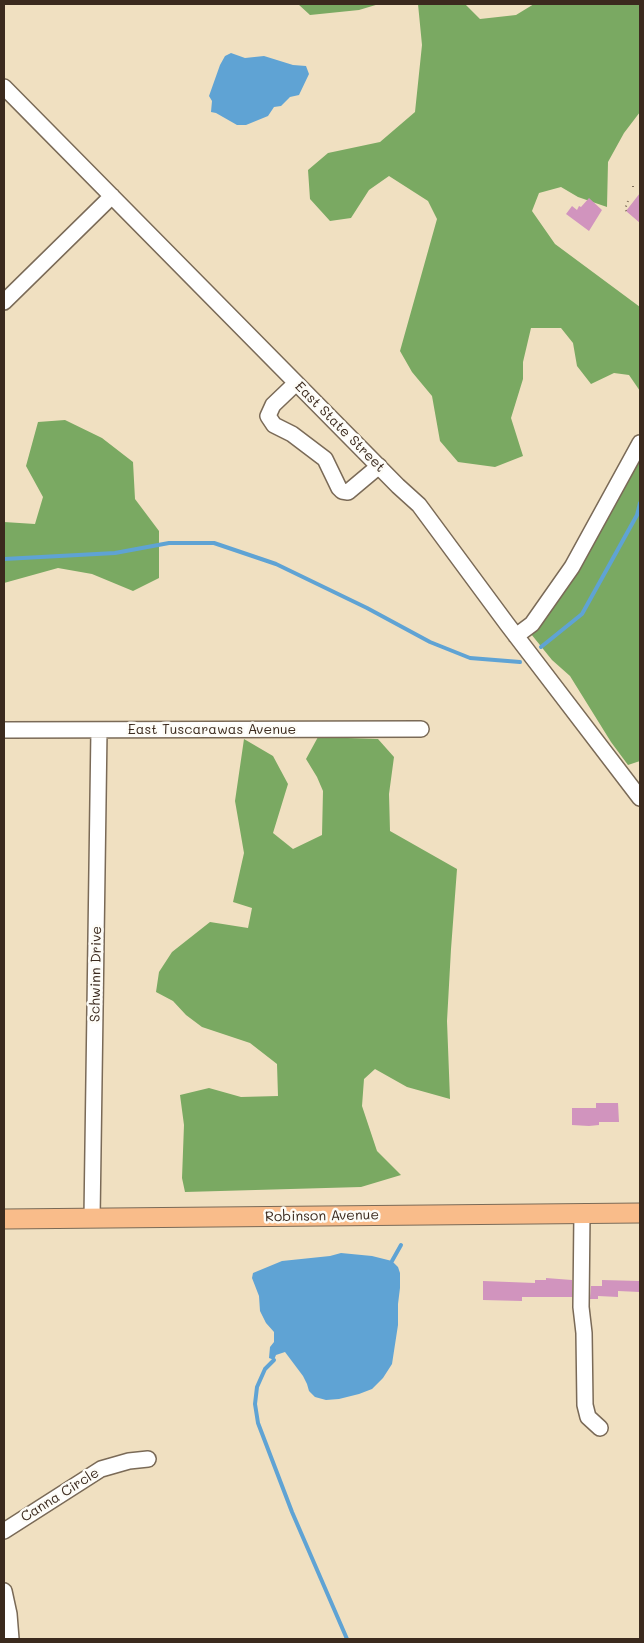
<!DOCTYPE html>
<html>
<head>
<meta charset="utf-8">
<style>
	body { margin:0 }
	#map { position:relative; width:644px; height:1643px; overflow:hidden; background:#f0e0c1; font-family:Mali,sans-serif }
	canvas { display:block }
	.frame { position:absolute; inset:0; border:5px solid #3b2a1e; pointer-events:none }
</style>
</head>
<body>
<div id="map">
<canvas width="644" height="1643"></canvas>
<div class="frame"></div>
</div>
<script>
const context = document.querySelector('canvas').getContext('2d');
context.lineJoin = 'round';
function fill(path, color) {
  context.fillStyle = color;
  context.fill(path, 'evenodd');
}
function shape(rows) {
  const path = new Path2D();
  for (const r of rows) {
    path.moveTo(r[0], r[1]);
    for (let i = 2; i < r.length; i += 2) path.lineTo(r[i], r[i + 1]);
  }
  return path;
}
function trace(path, color, width, dash) {
  context.strokeStyle = color;
  context.lineWidth = width;
  context.lineCap = dash ? 'butt' : 'round';
  context.setLineDash(dash || []);
  context.stroke(path);
}
function drawText(font, color, halo, rows, align = 'center') {
  context.font = font + ' Mali,sans-serif';
  context.lineWidth = 5;
  context.setLineDash([]);
  context.textBaseline = 'middle';
  context.strokeStyle = halo;
  context.fillStyle = color;
  for (const [text, x, y, turn = 0] of rows) {
    context.save();
    context.translate(x, y);
    context.rotate((+turn || 0) * Math.PI / 180);
    context.textAlign = isNaN(turn) ? turn : align;
    if (halo) context.strokeText(text, 0, 0);
    context.fillText(text, 0, 0);
    context.restore();
  }
}
fill(shape([
	[298,4,379,4,359,10,310,15],
	[418,4,465,4,480,19,516,15,534,4,640,4,640,112,624,133,608,162,607,207,578,197,561,187,539,193,532,211,555,244,640,307,640,391,629,375,614,373,591,384,577,366,573,343,561,328,531,328,523,362,523,379,511,418,523,456,495,467,458,462,440,441,432,396,412,372,400,351,437,219,428,201,389,176,369,190,351,218,330,221,310,199,308,170,328,153,380,142,415,112,422,45],
	[65,420,102,438,133,462,135,499,159,531,159,578,133,591,92,574,58,568,4,583,4,522,35,524,43,497,26,466,38,422],
	[640,443,640,761,628,765,611,742,570,676,552,660,527,629],
	[318,737,378,739,394,757,389,794,390,831,457,869,451,949,447,1021,450,1099,407,1087,375,1069,364,1079,362,1106,377,1151,401,1175,361,1187,185,1192,182,1178,184,1125,180,1095,209,1088,241,1097,278,1096,277,1064,250,1043,202,1027,186,1015,173,1001,156,992,159,972,172,952,210,922,248,928,252,908,233,902,244,853,235,801,244,739,273,756,288,784,273,833,293,849,322,835,323,791,317,777,306,759]
]), '#7aa962');
fill(shape([
	[231,53,245,58,264,56,293,65,306,66,309,74,299,95,290,97,281,106,274,107,268,116,246,125,237,125,216,113,211,112,212,101,209,96,220,65,225,56],
	[341,1253,372,1256,392,1261,398,1267,400,1273,400,1288,398,1304,398,1325,392,1364,383,1378,372,1389,359,1394,339,1399,326,1400,315,1397,309,1391,307,1384,303,1376,285,1352,276,1355,274,1360,269,1358,270,1347,274,1342,274,1332,266,1323,260,1311,259,1296,252,1278,253,1273,282,1261,330,1256]
]), '#5fa3d4');
trace(shape([
	[4,559,115,553,169,543,214,543,276,564,367,608,430,642,470,658,520,662],
	[541,647,582,614,637,515,640,503],
	[392,1261,401,1245],
	[274,1360,265,1369,257,1387,255,1404,258,1423,292,1512,347,1639]
]), '#5fa3d4', 4);
fill(shape([
	[640,193,640,223,626,211],
	[589,198,602,210,589,231,566,214,572,206,577,210,579,206,581,207],
	[596,1103,618,1103,619,1122,599,1122,599,1125,589,1126,572,1125,572,1108,596,1108],
	[546,1278,572,1280,572,1297,522,1297,522,1301,483,1300,483,1281,535,1283,535,1280,546,1280],
	[602,1280,640,1281,640,1292,618,1291,618,1297,598,1296,598,1299,590,1299,591,1286,602,1286]
]), '#d194be');
const minor = shape([
	[4,87,398,486,419,505,507,624,640,798],
	[4,302,112,196],
	[296,383,273,405,268,416,274,425,292,434,325,459,339,488,342,491,348,492,379,466],
	[516,636,532,624,572,567,640,443],
	[4,730,421,729],
	[582,1213,581,1307,584,1333,585,1405,588,1417,600,1428],
	[92,1218,99,730],
	[4,1531,101,1469,129,1461,148,1459],
	[4,1591,9,1614,11,1639]
]);
const major = shape([
	[4,1219,640,1213]
]);
trace(minor, '#7a6a57', 18);
trace(major, '#7a6a57', 21);
trace(shape([
	[633,187,633,182],
	[628,201,625,209,628,214]
]), '#7a6a57', 2, [1, 4]);
trace(minor, '#fff', 15);
trace(major, '#f9bc8a', 19);
drawText('14px', '#3b2a1e', '#fdfcf7', [
	["East State Street",340,427,45],
	["East Tuscarawas Avenue",212,730],
	["Schwinn Drive",96,974,-89],
	["Robinson Avenue",322,1216,-1],
	["Canna Circle",60,1495,-32]
]);
</script>
</body>
</html>
